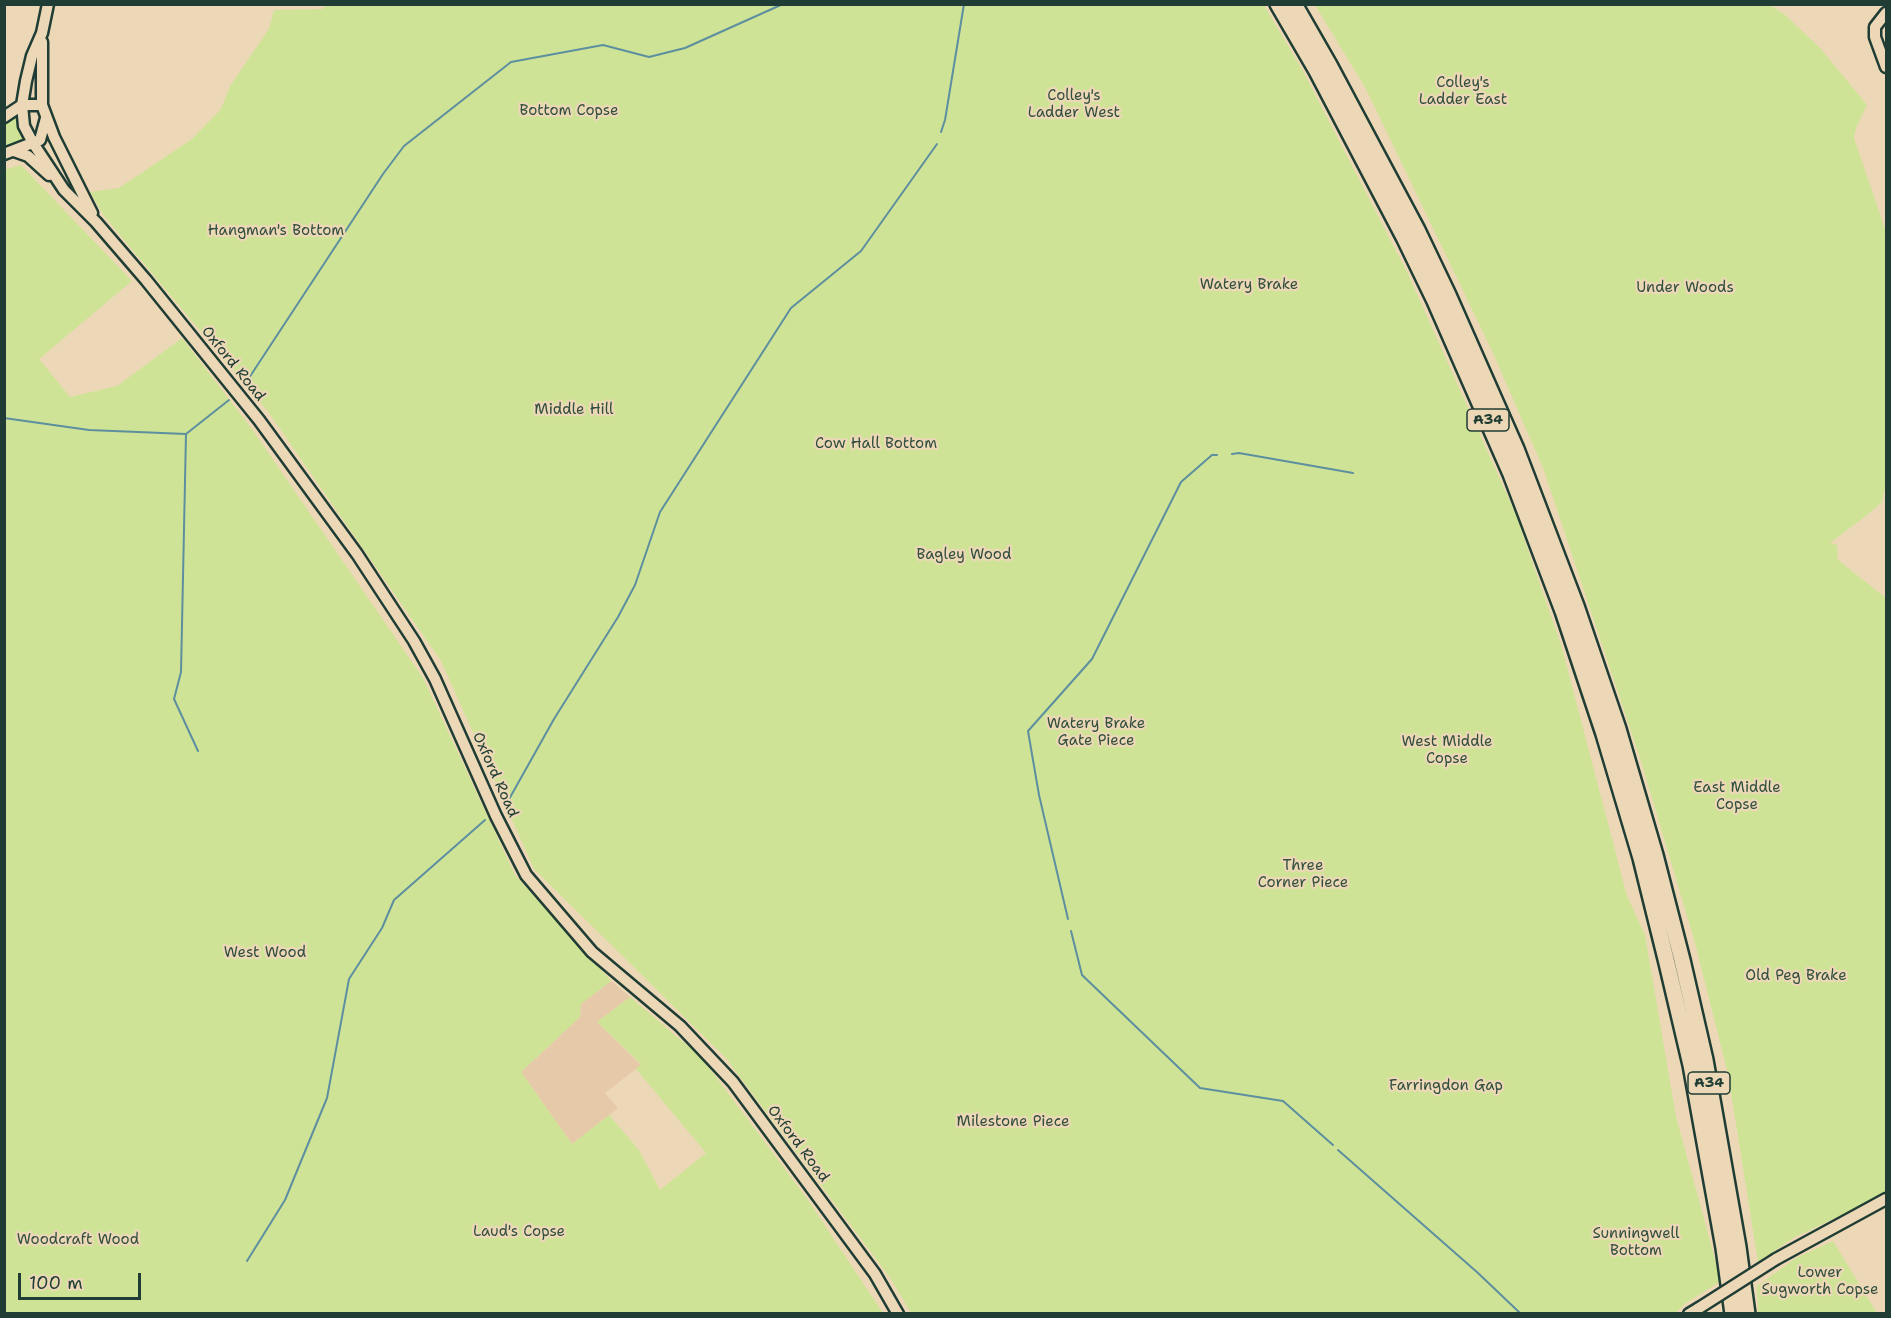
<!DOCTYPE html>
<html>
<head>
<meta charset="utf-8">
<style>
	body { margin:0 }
	#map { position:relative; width:1891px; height:1318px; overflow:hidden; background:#ecd8b6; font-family:"Shantell Sans",sans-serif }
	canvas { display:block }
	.frame { position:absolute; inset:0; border:6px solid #1f3d34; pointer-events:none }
	.scale { position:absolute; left:18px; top:1273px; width:123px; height:27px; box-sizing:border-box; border:3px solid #1f3d34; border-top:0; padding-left:8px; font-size:18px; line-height:21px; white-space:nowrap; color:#1f3d34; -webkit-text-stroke:4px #ecd8b6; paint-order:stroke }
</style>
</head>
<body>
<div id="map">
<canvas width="1891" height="1318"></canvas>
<div class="frame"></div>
<div class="scale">100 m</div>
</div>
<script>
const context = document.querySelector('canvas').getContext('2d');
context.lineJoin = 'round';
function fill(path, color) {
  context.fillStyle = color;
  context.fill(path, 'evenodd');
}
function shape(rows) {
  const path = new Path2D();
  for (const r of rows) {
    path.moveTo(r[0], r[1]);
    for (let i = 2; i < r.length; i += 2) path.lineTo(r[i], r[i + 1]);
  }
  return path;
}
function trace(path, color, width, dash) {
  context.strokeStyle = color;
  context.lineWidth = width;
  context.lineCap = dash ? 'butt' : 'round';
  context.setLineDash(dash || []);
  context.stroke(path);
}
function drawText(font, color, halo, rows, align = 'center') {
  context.font = font + ' "Shantell Sans",sans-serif';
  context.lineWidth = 4.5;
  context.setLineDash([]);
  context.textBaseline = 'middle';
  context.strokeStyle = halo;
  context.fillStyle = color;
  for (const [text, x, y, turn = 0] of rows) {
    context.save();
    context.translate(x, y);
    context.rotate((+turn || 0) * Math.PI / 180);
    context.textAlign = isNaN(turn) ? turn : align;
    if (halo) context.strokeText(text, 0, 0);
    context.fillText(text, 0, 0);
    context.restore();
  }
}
fill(shape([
	[611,981,630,997,597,1022,641,1065,605,1093,618,1108,572,1144,521,1072,580,1017,581,1004]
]), '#e6c9a8');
fill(shape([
	[328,4,1264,5,1304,73,1408,274,1516,515,1562,648,1627,896,1645,935,1676,1117,1721,1281,1686,1303,1674,1314,911,1313,891,1279,725,1057,534,869,441,661,269,413,104,216,90,192,119,188,192,139,221,109,230,86,269,29,274,10,322,9],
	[1315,5,1770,5,1784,14,1820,48,1867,105,1856,128,1854,138,1885,229,1886,483,1882,502,1867,515,1830,543,1837,545,1838,560,1886,598,1886,1194,1793,1238,1758,1262,1728,1074,1695,943,1641,761,1543,468,1493,353,1366,89],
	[15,115,25,142,5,151,5,124],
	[21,165,132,281,39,359,70,397,117,386,182,338,252,429,423,678,515,875,611,981,581,1004,580,1017,521,1072,572,1144,609,1115,639,1150,660,1190,706,1153,636,1069,641,1064,597,1022,630,997,701,1057,808,1200,883,1313,5,1313,4,170],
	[1833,1241,1877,1313,1758,1313,1757,1286,1796,1258]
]), '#cfe397');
trace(shape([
	[941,132,945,120,964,4],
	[245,384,383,174,404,146,511,62,603,45,649,57,685,48,783,4],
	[4,418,89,430,186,434],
	[1232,454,1239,453,1353,473],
	[198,751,174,699,181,672,186,434,229,400],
	[508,801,554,719,618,617,635,585,660,512,791,308,861,251,937,144],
	[1068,919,1039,795,1028,731,1092,659,1181,482,1212,455,1217,455],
	[1071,931,1082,975,1200,1088,1283,1101,1333,1145],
	[1338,1150,1478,1273,1521,1314],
	[247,1261,285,1200,327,1098,349,979,382,928,394,900,485,820]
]), '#5d8f9f', 2);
const minor = shape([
	[48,4,42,33,32,56,26,81,22,105,24,126,33,143,64,190,96,222,146,280,259,420,357,554,414,641,435,679,496,816,526,875,592,952,680,1026,733,1082,875,1274,898,1314],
	[1886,13,1875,27,1875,37,1886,67],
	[42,42,42,105,54,137,92,213],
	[4,117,22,105,42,105],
	[14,151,28,156,49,175],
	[4,154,40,140,46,118],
	[1776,1259,1886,1199],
	[1689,1314,1699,1308]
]);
const highway = shape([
	[1278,4,1317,71,1404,237,1435,301,1511,474,1563,611,1604,734,1641,858,1667,963,1691,1065,1724,1248,1733,1314],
	[1294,4,1329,65,1417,230,1448,295,1516,449,1576,606,1618,729,1655,855,1682,960,1705,1060,1738,1247,1747,1314]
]);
trace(minor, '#1f3d34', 15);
trace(highway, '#1f3d34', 20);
trace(minor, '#ecd8b6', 10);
trace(highway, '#ecd8b6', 15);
const minorBridge = shape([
	[1699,1308,1776,1259]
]);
trace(minorBridge, '#1f3d34', 15, []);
trace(minorBridge, '#ecd8b6', 10);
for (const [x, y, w] of [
	[1488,420,42],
	[1709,1083,42]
]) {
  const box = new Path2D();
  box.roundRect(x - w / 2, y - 11, w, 22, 4.5);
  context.fillStyle = '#ecd8b6';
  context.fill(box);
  trace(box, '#1f3d34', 1.5);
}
drawText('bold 14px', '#1f3d34', null, [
	["A34",1488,420],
	["A34",1709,1083]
]);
drawText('15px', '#314e3e', '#ecd8b6', [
	["Colley's",1463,83],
	["Ladder East",1463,100],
	["Colley's",1074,96],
	["Ladder West",1074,113],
	["Bottom Copse",569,111],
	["Hangman's Bottom",276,231],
	["Watery Brake",1249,285],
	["Under Woods",1685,288],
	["Middle Hill",574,410],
	["Cow Hall Bottom",876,444],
	["Bagley Wood",964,555],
	["Watery Brake",1096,724],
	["Gate Piece",1096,741],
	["West Middle",1447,742],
	["Copse",1447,759],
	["East Middle",1737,788],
	["Copse",1737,805],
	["Three",1303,866],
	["Corner Piece",1303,883],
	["West Wood",265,953],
	["Old Peg Brake",1796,976],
	["Farringdon Gap",1446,1086],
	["Milestone Piece",1013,1122],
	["Laud's Copse",519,1232],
	["Sunningwell",1636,1234],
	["Bottom",1636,1251],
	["Woodcraft Wood",78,1240],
	["Lower",1820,1273],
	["Sugworth Copse",1820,1290]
]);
drawText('15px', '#1f3d34', '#ecd8b6', [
	["Oxford Road",233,364,51],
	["Oxford Road",495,775,66],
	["Oxford Road",798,1144,53]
]);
</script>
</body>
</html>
